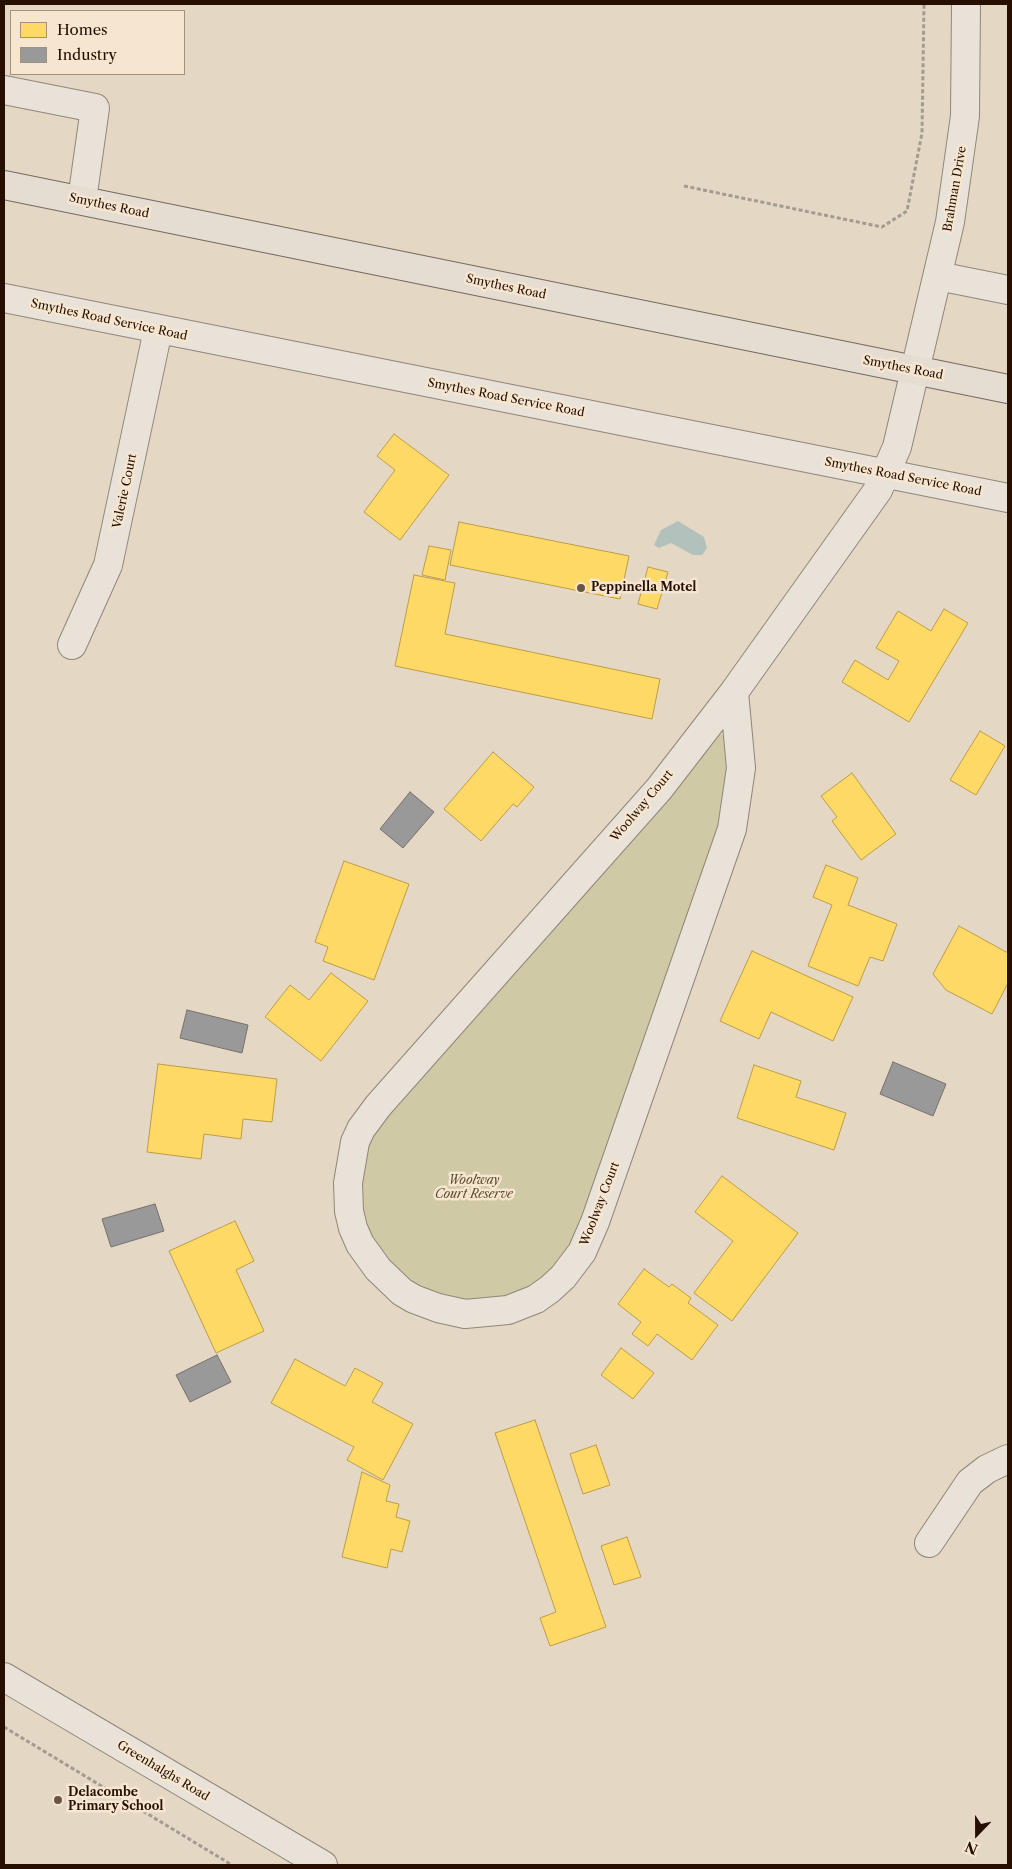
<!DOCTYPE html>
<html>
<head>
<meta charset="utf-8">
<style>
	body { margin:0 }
	#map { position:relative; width:1012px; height:1869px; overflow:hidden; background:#e4d7c4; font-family:"Libre Caslon Text",serif }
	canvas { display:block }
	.frame { position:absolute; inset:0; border:5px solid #260f00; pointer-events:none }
	.legend { position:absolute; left:10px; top:10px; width:175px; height:65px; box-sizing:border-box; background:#f6e6d0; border:1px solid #a3907d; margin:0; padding:6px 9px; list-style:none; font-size:15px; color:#260f00 }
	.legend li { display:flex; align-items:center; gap:10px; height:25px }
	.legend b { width:25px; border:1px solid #a3907d }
	.north { position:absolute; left:952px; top:1809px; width:50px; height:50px; -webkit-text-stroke:4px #f6e6d0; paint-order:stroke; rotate:202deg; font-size:14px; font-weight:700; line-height:20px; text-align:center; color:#260f00 }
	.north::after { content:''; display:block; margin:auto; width:18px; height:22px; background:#260f00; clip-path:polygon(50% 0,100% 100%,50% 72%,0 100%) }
</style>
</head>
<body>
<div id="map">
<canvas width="1012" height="1869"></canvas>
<div class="frame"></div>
<ul class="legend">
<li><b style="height:14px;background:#ffd966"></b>Homes</li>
<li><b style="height:14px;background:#999"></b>Industry</li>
</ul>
<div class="north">N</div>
</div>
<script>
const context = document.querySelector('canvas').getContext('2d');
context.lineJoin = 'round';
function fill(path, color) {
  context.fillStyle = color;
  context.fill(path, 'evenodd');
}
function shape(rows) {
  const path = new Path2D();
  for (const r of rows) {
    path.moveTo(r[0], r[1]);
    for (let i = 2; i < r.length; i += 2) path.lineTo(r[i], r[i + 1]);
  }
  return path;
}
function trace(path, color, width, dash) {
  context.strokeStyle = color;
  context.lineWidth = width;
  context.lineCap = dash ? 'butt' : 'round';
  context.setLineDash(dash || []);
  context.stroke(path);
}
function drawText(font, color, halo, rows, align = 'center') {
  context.font = font + ' "Libre Caslon Text",serif';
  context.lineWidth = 5;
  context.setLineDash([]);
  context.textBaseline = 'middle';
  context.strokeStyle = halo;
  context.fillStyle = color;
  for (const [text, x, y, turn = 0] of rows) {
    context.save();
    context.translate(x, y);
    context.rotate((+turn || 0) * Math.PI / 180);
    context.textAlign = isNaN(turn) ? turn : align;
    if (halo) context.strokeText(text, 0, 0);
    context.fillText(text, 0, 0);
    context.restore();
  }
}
fill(shape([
	[718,732,725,737,728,756,725,810,576,1238,548,1275,518,1295,482,1303,435,1297,401,1276,376,1247,367,1229,361,1209,361,1174,370,1138,381,1121,609,864]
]), '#cfc9a5');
fill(shape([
	[678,521,704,537,707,548,702,555,693,555,671,543,659,548,654,545,661,530]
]), '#b3c1bc');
const homes = shape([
	[394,434,449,475,400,540,364,512,395,470,377,456,394,434],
	[459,522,629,556,620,599,450,565,459,522],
	[429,546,451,550,445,580,422,575,429,546],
	[648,567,668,572,657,609,638,604,648,567],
	[414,575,455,583,445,634,660,679,652,719,395,666,414,575],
	[944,609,968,623,909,722,842,682,855,660,888,680,899,661,876,648,898,611,931,631,944,609],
	[980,731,1005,746,976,795,950,780,980,731],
	[493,752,534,787,517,807,513,804,481,841,444,809,493,752],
	[852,773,896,834,861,860,832,821,837,817,821,796,852,773],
	[344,861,409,884,374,980,323,961,328,947,315,942,344,861],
	[826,865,858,878,848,905,897,924,883,961,870,957,858,986,808,966,832,905,813,897,826,865],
	[959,926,1008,953,1008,983,992,1014,946,990,933,974,959,926],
	[752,951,853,997,833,1041,771,1012,759,1039,720,1021,752,951],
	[331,973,368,1001,321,1061,265,1017,290,985,309,1000,331,973],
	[158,1064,277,1079,272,1122,243,1119,241,1139,204,1134,201,1159,147,1152,158,1064],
	[754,1065,801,1081,796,1097,846,1113,834,1150,737,1118,754,1065],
	[722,1176,798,1233,732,1321,694,1293,733,1241,695,1212,722,1176],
	[235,1221,254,1261,236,1270,264,1331,216,1353,169,1251,235,1221],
	[644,1269,669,1287,672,1284,691,1298,688,1303,718,1325,692,1360,657,1334,648,1346,632,1334,641,1322,618,1304,644,1269],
	[621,1348,654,1373,633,1399,601,1375,621,1348],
	[295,1359,345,1386,355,1368,383,1383,372,1402,413,1424,383,1480,347,1460,354,1447,271,1403,295,1359],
	[535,1420,606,1627,550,1646,540,1618,556,1612,495,1433,535,1420],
	[596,1445,610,1485,583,1494,570,1454,596,1445],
	[362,1472,390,1485,386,1501,399,1504,396,1517,410,1521,402,1552,391,1549,387,1568,342,1557,362,1472],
	[627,1537,641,1577,614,1585,601,1546,627,1537]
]);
fill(homes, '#ffd966');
trace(homes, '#be9c47', 1);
const industry = shape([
	[410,792,434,812,403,848,380,829,410,792],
	[187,1010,248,1025,242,1053,180,1038,187,1010],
	[893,1062,946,1084,933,1116,880,1094,893,1062],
	[155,1204,164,1231,111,1247,102,1219,155,1204],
	[217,1355,231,1382,190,1402,176,1375,217,1355]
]);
fill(industry, '#999');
trace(industry, '#76706b', 1);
const minor = shape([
	[4,90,95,108,82,200],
	[938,276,1008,290],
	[4,298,1008,498],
	[72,645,108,565,158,330],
	[734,692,741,768,732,829,595,1222,582,1252,563,1277,550,1289,536,1299,508,1310,465,1314,438,1308,414,1299,402,1292,378,1269,360,1244,353,1228,349,1211,348,1183,355,1142,361,1129,378,1106,659,789,734,692,878,490,897,447,950,222,965,116,966,4],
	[929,1543,970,1482,987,1469,1008,1459],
	[4,1677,323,1865]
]);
const major = shape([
	[4,185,1008,389]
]);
trace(minor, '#908679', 30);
trace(major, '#756b5f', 30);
trace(shape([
	[684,186,882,227,907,211,922,133,924,4],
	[4,1727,232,1865]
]), '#a39b92', 3, [4, 2.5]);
trace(minor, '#e9e2d8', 28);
trace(major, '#e5ddd2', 28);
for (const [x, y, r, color] of [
	[581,588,5,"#685545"],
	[58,1800,5,"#685545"]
]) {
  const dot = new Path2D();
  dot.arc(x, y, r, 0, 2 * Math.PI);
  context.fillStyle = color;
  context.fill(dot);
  trace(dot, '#f6e6d0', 2);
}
drawText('12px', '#260f00', '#f6e6d0', [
	["Brahman Drive",955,189,-80],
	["Smythes Road",109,206,12],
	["Smythes Road",506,287,12],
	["Smythes Road Service Road",109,320,12],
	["Smythes Road",903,368,11],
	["Smythes Road Service Road",506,398,11],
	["Smythes Road Service Road",903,477,11],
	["Valerie Court",125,491,-78],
	["Woolway Court",642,806,-50],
	["Woolway Court",600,1204,-69],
	["Greenhalghs Road",163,1771,31]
]);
drawText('bold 12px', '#260f00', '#f6e6d0', [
	["Peppinella Motel",591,588],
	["Delacombe",68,1793],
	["Primary School",68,1807]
], 'left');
drawText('italic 12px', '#5b4c31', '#f6e6d0', [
	["Woolway",474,1181],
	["Court Reserve",474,1195]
]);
</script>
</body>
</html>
